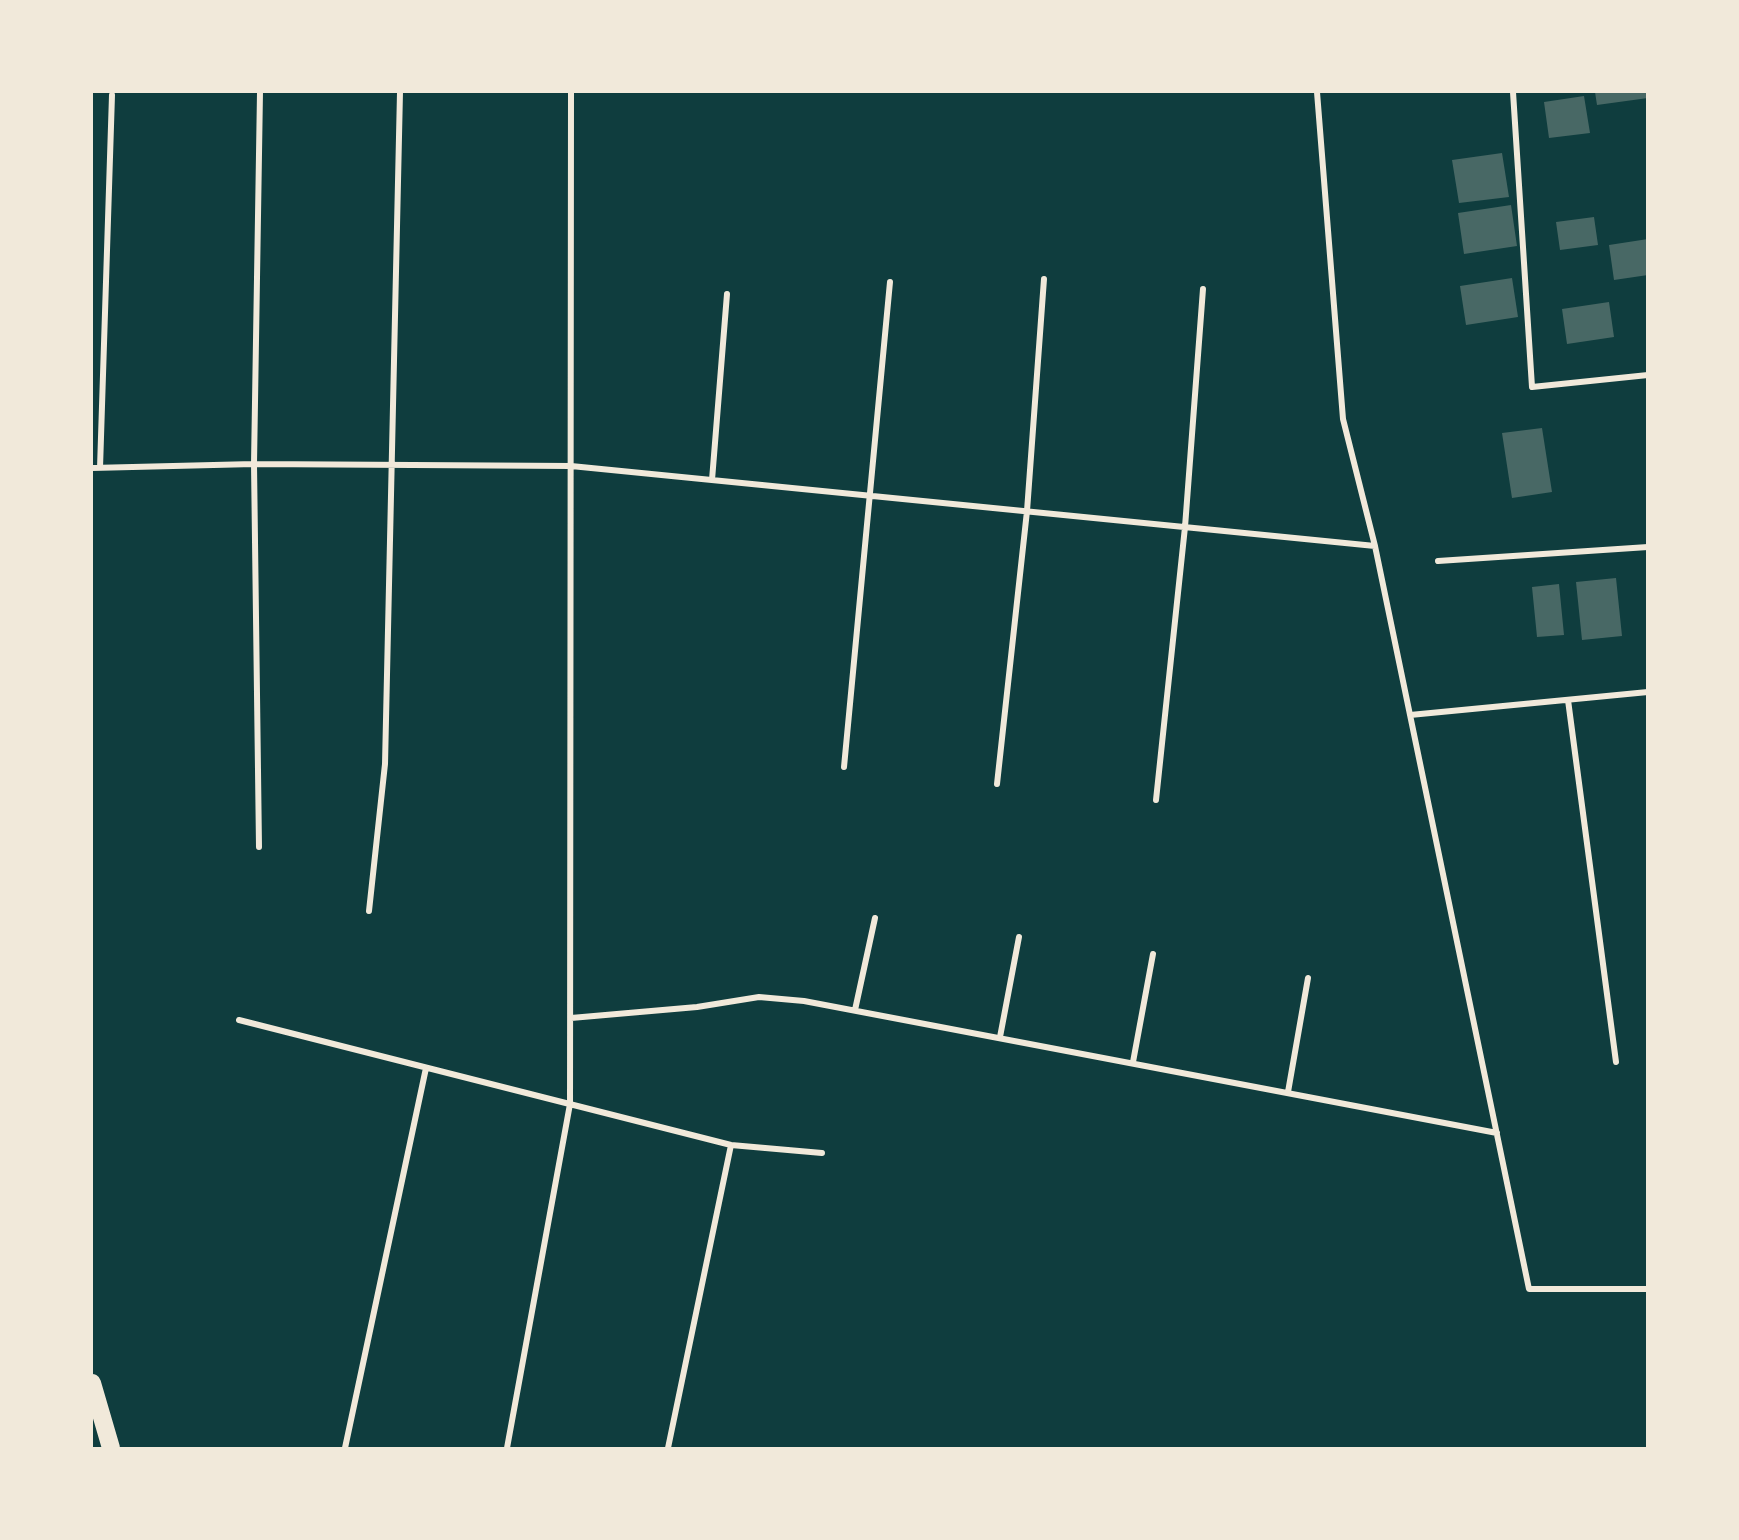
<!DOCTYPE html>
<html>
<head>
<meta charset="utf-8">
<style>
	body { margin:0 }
	#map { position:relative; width:1739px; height:1540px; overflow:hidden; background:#0f3d3e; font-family:"Titillium Web",sans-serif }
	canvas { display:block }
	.frame { position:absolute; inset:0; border:93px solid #f1e9da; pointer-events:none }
</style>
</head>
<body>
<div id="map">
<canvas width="1739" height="1540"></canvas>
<div class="frame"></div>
</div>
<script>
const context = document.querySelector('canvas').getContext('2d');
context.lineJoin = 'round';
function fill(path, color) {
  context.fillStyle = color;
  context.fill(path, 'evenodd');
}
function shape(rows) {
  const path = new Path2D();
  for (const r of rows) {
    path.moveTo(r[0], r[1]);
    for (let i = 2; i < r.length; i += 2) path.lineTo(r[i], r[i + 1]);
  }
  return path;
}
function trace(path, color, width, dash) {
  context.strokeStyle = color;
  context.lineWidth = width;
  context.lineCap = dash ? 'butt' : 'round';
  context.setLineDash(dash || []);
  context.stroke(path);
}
fill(shape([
	[1595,92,1648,92,1648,98,1597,105],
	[1584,96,1590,133,1549,138,1544,102],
	[1502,153,1509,197,1459,203,1452,160],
	[1511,205,1517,246,1464,254,1458,213],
	[1594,217,1598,245,1560,250,1556,222],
	[1648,239,1648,275,1614,280,1609,245],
	[1512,278,1518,317,1466,325,1460,286],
	[1609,302,1614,337,1567,344,1562,309],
	[1542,428,1552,492,1512,498,1502,433],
	[1616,578,1622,636,1582,640,1576,582],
	[1559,584,1564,635,1537,637,1532,587]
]), '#486865');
trace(shape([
	[1317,92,1343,419,1375,546,1529,1289,1648,1289],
	[1513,92,1532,387,1648,375],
	[92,468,254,464,571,466,1375,546],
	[100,468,112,95],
	[712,480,727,294],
	[1438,561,1648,547],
	[1568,700,1616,1062],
	[1410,715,1648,692],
	[844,767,890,282],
	[997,784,1027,511,1044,279],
	[1156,800,1185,527,1203,289],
	[259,847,254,464,260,92],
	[369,911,385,764,400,92],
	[855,1010,875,918],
	[571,1018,697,1007,759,997,804,1001,1497,1133],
	[239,1020,731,1145,822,1153],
	[1000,1037,1019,937],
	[1133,1062,1153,954],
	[1288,1092,1308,978],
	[345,1448,426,1068],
	[507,1448,570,1104,571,92],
	[668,1448,731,1145]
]), '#f1e9da', 6);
trace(shape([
	[92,1383,111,1448]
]), '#f1e9da', 18);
</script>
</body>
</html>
